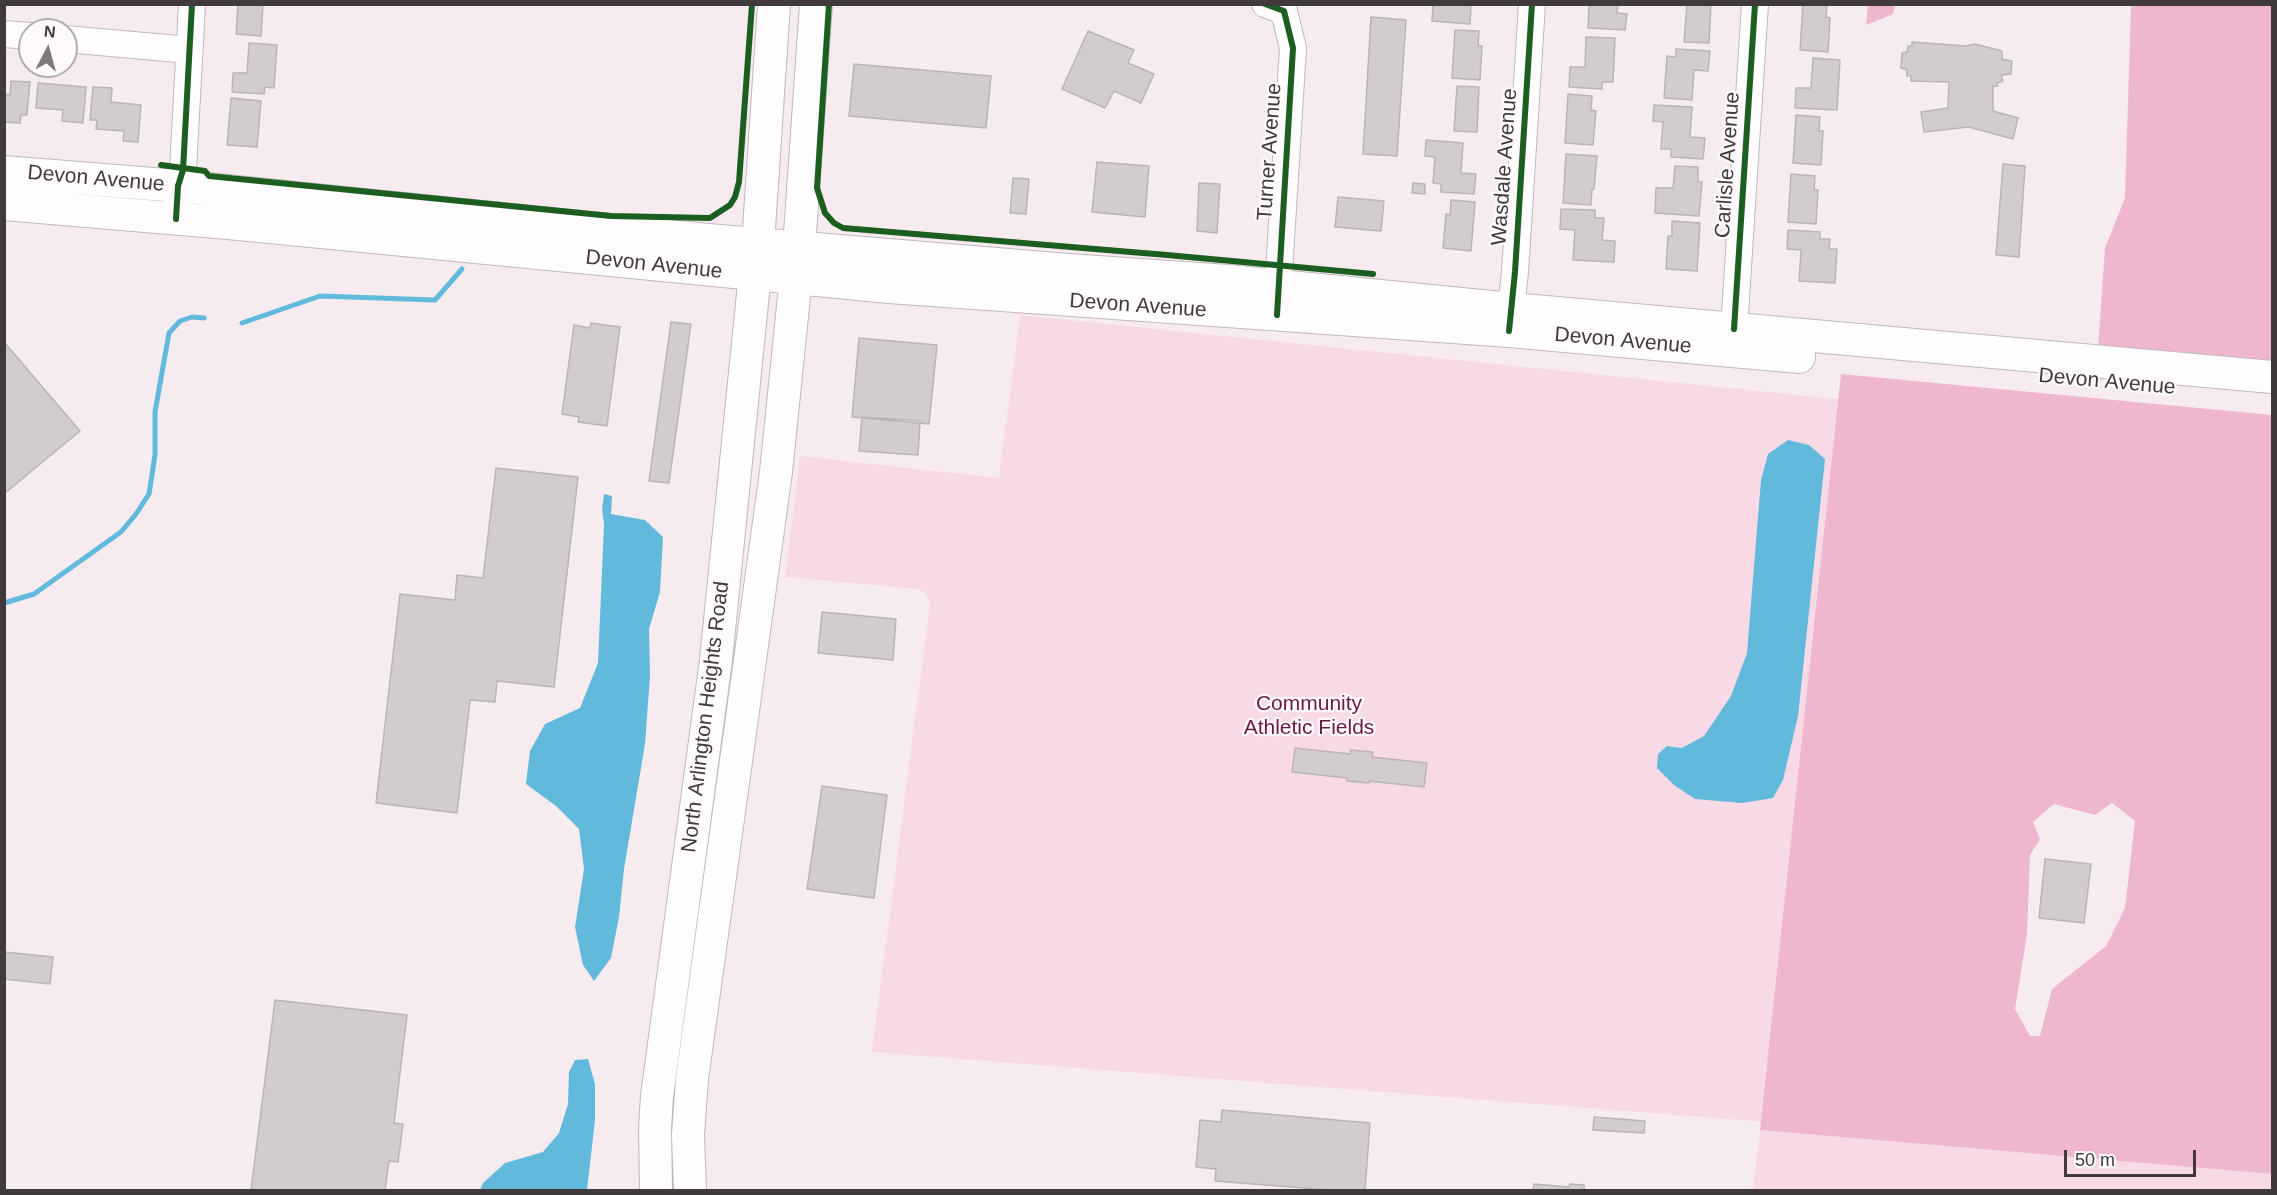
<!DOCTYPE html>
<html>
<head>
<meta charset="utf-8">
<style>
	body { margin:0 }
	#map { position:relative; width:2277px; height:1195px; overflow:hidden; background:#f6ecf0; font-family:Helvetica,sans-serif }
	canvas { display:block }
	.frame { position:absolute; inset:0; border:6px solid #403a3c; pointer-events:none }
	.north { position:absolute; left:18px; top:18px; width:60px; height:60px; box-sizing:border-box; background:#fefafc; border:2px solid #b2adaf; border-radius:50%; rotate:6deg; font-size:16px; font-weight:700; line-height:24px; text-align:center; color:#403a3c }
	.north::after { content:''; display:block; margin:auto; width:21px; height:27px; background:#80787b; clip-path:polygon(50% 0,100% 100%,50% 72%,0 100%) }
	.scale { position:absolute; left:2064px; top:1150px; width:132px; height:27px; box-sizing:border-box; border:3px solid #403a3c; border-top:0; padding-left:8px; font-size:18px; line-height:21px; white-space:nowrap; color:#403a3c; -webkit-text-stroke:4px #fefafc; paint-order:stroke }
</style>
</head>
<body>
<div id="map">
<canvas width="2277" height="1195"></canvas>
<div class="frame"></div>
<div class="north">N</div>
<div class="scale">50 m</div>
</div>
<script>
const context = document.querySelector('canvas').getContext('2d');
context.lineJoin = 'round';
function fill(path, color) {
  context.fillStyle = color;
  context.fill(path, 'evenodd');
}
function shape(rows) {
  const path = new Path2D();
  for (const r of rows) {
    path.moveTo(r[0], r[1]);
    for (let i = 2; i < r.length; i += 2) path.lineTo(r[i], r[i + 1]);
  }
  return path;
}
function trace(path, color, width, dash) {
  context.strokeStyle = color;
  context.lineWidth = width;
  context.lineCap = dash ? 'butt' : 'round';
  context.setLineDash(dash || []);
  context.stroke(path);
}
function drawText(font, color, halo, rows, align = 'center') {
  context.font = font + ' Helvetica,sans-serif';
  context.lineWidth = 4.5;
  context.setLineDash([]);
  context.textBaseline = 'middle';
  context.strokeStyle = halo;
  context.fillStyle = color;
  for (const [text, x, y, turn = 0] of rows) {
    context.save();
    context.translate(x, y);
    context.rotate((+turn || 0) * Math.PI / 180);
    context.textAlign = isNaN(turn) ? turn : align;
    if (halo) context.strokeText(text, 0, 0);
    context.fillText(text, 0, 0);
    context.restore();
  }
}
fill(shape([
	[1020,315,1856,401,1779,1123,872,1052,930,603,926,594,919,589,785,577,800,456,999,478],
	[1760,1130,2272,1174,2272,1190,1753,1190]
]), '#f8d9e6');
fill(shape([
	[1868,5,1868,4,1895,5,1893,14,1866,25],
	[2131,5,2272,5,2272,363,2098,348,2105,248,2125,198],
	[1841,374,2272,415,2272,1174,1760,1130],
	[2112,803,2135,821,2125,908,2106,946,2052,989,2040,1036,2030,1036,2015,1009,2027,934,2030,855,2040,839,2033,822,2054,804,2095,815]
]), '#efb6d0');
fill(shape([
	[1788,440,1809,445,1825,459,1798,716,1783,780,1773,798,1742,803,1695,799,1674,785,1657,768,1658,754,1667,746,1682,748,1704,736,1731,696,1747,653,1761,480,1768,454],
	[604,494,612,496,611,514,645,520,663,537,660,592,649,629,650,676,645,744,624,869,619,917,611,958,594,981,583,965,575,927,584,869,579,829,556,806,526,784,530,751,545,724,580,708,598,663,604,524,602,509],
	[588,1059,595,1084,595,1120,587,1190,480,1190,483,1183,505,1163,543,1152,559,1133,568,1104,569,1072,575,1060]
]), '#61badc');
trace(shape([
	[242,323,320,296,435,300,462,269],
	[4,603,34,594,121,532,136,514,149,494,155,455,155,412,169,333,180,321,192,317,204,318]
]), '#61badc', 5);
const building = shape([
	[238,4,263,4,261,36,236,34,238,4],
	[1433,4,1471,4,1470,24,1432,21,1433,4],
	[1589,4,1618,4,1617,13,1627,14,1625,30,1588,28,1589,4],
	[1687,4,1711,4,1709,43,1684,42,1687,4],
	[1803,4,1827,4,1826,17,1830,18,1828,52,1800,50,1803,4],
	[1371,17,1406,20,1397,156,1363,154,1371,17],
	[1455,30,1479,31,1478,46,1482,46,1480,80,1452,78,1455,30],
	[1088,31,1134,50,1128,63,1154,74,1141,103,1114,91,1105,108,1062,89,1088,31],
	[1586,37,1615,38,1613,82,1602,82,1602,89,1569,87,1570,67,1585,67,1586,37],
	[1912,42,1966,46,1975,44,2002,51,2002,59,2012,61,2011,74,2001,75,2003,81,1997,83,1998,86,1993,86,1993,111,2018,118,2013,139,1969,127,1924,132,1921,112,1948,108,1949,82,1911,81,1911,76,1907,76,1907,70,1901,68,1902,53,1907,52,1908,46,1912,46,1912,42],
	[249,43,277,45,274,88,265,87,264,94,232,92,233,73,247,73,249,43],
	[1676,49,1710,51,1708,71,1694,70,1692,100,1664,98,1667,56,1676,57,1676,49],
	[1813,58,1840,60,1837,110,1795,108,1796,88,1811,88,1813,58],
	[854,64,991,76,986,128,849,116,854,64],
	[11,81,30,82,27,115,21,115,20,123,4,122,4,94,10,95,11,81],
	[38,83,86,87,83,123,62,121,63,110,36,108,38,83],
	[1457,86,1479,87,1477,132,1454,131,1457,86],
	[93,87,112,88,111,102,141,105,138,142,123,141,124,131,96,129,97,120,90,120,93,87],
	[1568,94,1592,96,1591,110,1596,111,1593,145,1565,143,1568,94],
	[231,98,261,101,257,147,227,145,231,98],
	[1654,105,1692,107,1690,137,1705,138,1703,159,1671,157,1671,149,1661,149,1663,122,1653,121,1654,105],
	[1796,115,1820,117,1819,131,1823,131,1821,165,1793,163,1796,115],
	[1426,140,1463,143,1461,173,1476,174,1474,194,1441,192,1441,184,1433,183,1435,157,1425,156,1426,140],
	[1566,154,1597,156,1594,189,1592,189,1591,205,1563,203,1566,154],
	[1097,162,1149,166,1145,217,1092,212,1097,162],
	[2003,164,2025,166,2019,257,1996,255,2003,164],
	[1675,166,1698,167,1698,182,1702,182,1699,216,1655,213,1656,188,1673,188,1675,166],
	[1791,174,1815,176,1814,190,1818,190,1816,224,1788,222,1791,174],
	[1013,178,1029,179,1026,214,1010,213,1013,178],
	[1199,183,1220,184,1217,233,1197,231,1199,183],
	[1413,183,1425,184,1425,194,1412,193,1413,183],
	[1338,197,1384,201,1381,231,1335,227,1338,197],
	[1451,200,1475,202,1471,251,1443,248,1446,214,1450,215,1451,200],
	[1561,209,1595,210,1595,218,1604,218,1602,240,1615,241,1614,262,1573,260,1575,230,1560,229,1561,209],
	[1672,221,1700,223,1697,271,1666,269,1668,236,1672,236,1672,221],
	[1788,230,1820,232,1820,239,1830,239,1829,249,1837,249,1835,283,1799,281,1801,250,1787,249,1788,230],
	[671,322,691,324,669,483,649,481,671,322],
	[591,323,620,327,607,426,578,422,579,417,562,414,574,325,590,328,591,323],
	[859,338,937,345,929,424,852,417,859,338],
	[4,342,80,431,4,494,4,342],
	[862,417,920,421,918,455,859,451,862,417],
	[496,468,578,477,554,687,497,681,495,702,470,700,457,813,376,803,400,594,455,600,457,575,483,578,496,468],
	[822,612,896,619,893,660,818,653,822,612],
	[1295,748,1350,754,1351,750,1373,752,1372,757,1427,763,1424,787,1369,781,1369,783,1347,781,1347,778,1292,772,1295,748],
	[822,786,887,795,874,898,807,889,822,786],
	[2045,859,2091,864,2084,923,2039,918,2045,859],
	[4,952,53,957,50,984,4,979,4,952],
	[275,1000,407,1015,394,1123,403,1124,398,1162,389,1161,385,1190,251,1190,275,1000],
	[1222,1110,1370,1123,1365,1190,1329,1190,1215,1181,1216,1169,1196,1167,1200,1120,1221,1122,1222,1110],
	[1594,1117,1645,1121,1644,1133,1593,1130,1594,1117],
	[1534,1184,1569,1187,1570,1184,1584,1185,1584,1190,1533,1190,1534,1184]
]);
fill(building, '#d3ccce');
trace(building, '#bbb4b7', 1.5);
const minor = shape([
	[1265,4,1284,11,1293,48,1277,304],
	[4,34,30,36],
	[66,39,189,50],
	[177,204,178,186,183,170,192,4],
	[1509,327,1515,272,1532,4],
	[1734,329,1755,4]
]);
const major = shape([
	[4,172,178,186,708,240,1068,270,1228,281,1512,309,2272,377],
	[4,204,228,223,889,287,1509,331,1799,357],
	[656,1190,655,1128,657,1096,716,660,758,244,774,4],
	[690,1190,688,1135,692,1079,776,472,799,248,816,4]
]);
trace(minor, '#c0b9bc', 28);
trace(major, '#c0b9bc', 34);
trace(minor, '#fefcfd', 26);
trace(major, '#fefcfd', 32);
trace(shape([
	[829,4,817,188,825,213,834,223,843,228,1167,255,1373,274],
	[1265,4,1284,11,1293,48,1277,315],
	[161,165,205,171,209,176,611,216,710,218,730,205,735,197,739,182,752,4],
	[176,219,178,186,183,170,192,4],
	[1734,329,1755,4],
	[1509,331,1515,272,1532,4]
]), '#1b5e20', 6);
drawText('21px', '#403a3c', '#fefafc', [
	["Turner Avenue",1270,152,-86],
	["Carlisle Avenue",1728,165,-86],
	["Wasdale Avenue",1505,167,-86],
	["Devon Avenue",96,179,5],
	["Devon Avenue",654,265,6],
	["Devon Avenue",1138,306,4],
	["Devon Avenue",1623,341,5],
	["Devon Avenue",2107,382,5],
	["North Arlington Heights Road",706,717,-83]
]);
drawText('21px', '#6b1846', '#fefafc', [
	["Community",1309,704],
	["Athletic Fields",1309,728]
]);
</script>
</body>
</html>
